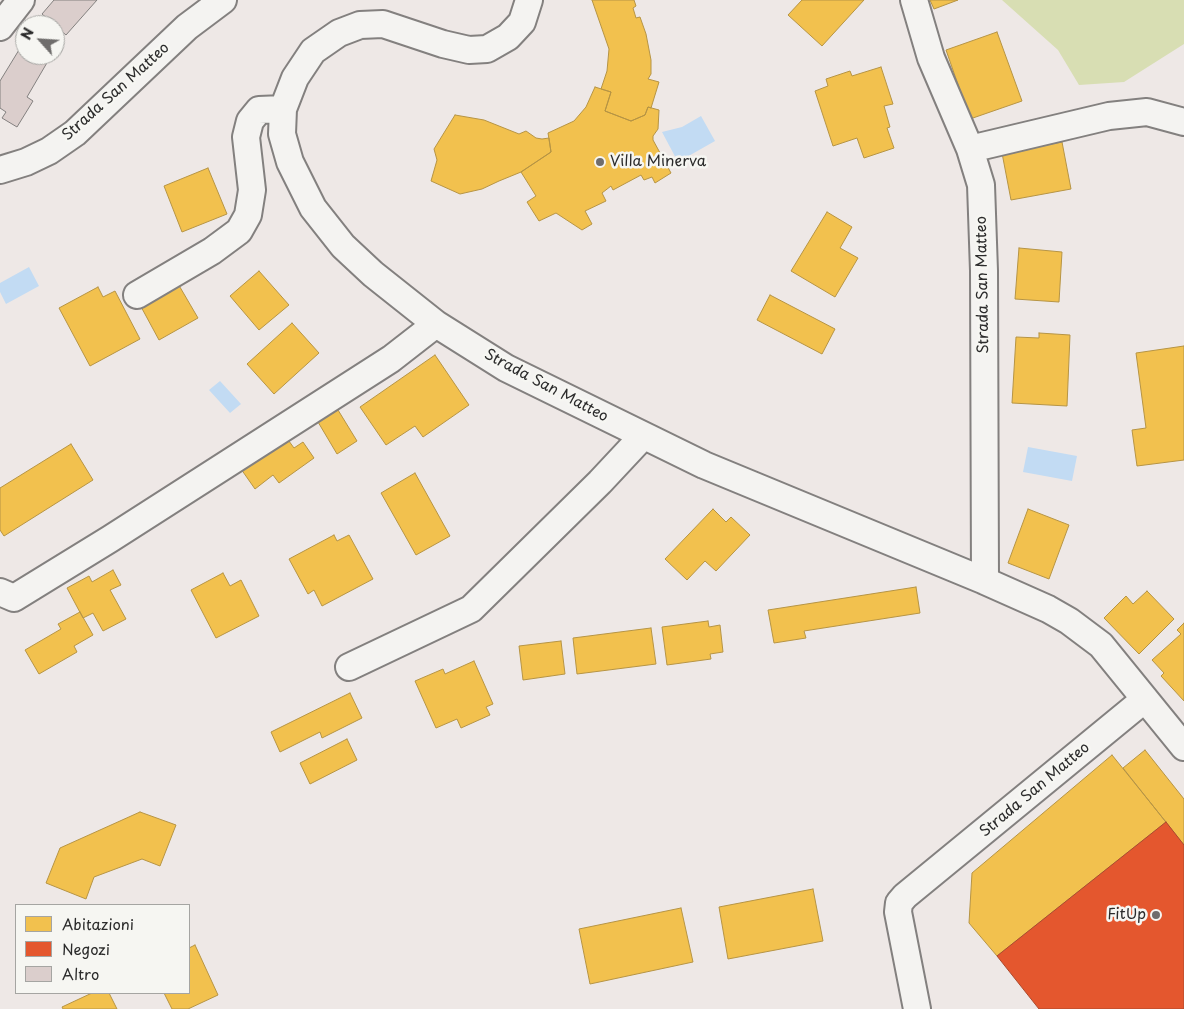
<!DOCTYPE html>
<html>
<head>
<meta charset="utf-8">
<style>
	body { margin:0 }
	#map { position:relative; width:1184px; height:1009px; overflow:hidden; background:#eee8e6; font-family:"Playpen Sans",sans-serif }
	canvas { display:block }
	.legend { position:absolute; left:15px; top:904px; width:175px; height:90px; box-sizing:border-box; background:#f6f6f2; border:1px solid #a5a5a2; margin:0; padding:6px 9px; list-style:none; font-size:15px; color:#2b2b2b }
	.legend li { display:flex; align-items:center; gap:10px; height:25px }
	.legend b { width:25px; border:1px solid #a5a5a2 }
	.north { position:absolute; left:15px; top:15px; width:50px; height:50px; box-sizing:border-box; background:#f6f6f2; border:1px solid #a5a5a2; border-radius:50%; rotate:296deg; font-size:14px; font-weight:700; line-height:20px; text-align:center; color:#2b2b2b }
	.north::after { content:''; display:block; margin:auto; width:18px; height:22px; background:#6f6d6c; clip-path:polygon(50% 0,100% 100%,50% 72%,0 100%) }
</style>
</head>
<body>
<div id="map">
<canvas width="1184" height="1009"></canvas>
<ul class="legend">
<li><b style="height:14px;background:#f2c14e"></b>Abitazioni</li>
<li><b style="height:14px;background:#e4572e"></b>Negozi</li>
<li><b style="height:14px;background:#dbcecc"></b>Altro</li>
</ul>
<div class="north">N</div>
</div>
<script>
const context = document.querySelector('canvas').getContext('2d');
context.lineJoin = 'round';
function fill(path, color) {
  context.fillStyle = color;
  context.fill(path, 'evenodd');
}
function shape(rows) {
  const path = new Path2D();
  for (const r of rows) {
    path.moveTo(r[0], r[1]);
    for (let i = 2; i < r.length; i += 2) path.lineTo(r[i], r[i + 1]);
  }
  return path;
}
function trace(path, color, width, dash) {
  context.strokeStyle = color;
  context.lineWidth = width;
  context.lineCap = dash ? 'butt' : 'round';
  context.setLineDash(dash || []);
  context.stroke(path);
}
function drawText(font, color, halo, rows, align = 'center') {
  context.font = font + ' "Playpen Sans",sans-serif';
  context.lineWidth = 5;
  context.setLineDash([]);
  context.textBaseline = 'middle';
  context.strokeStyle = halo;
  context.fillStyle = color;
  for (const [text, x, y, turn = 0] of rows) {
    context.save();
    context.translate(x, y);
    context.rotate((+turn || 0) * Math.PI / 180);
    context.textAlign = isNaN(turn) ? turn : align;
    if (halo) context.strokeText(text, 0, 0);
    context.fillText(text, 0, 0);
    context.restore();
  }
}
fill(shape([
	[1002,0,1184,0,1184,44,1124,82,1079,85,1058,50]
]), '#d8deb3');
fill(shape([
	[701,116,715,141,678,162,662,132,682,127],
	[29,267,39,286,6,304,0,292,0,283],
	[220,381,241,404,230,413,209,390],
	[1028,447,1077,456,1072,481,1023,472]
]), '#c2dbf3');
const homes = shape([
	[592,0,634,0,636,6,633,8,636,18,640,17,646,34,651,60,651,74,648,79,659,82,651,108,648,107,645,115,631,121,605,111,611,92,601,89,607,71,609,49,592,0],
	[802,0,864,0,822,46,788,15,802,0],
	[930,0,958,0,934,9,930,0],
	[997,32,1022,101,970,119,946,50,997,32],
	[881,67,893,104,884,106,890,127,887,128,894,148,864,158,857,138,833,146,815,91,828,86,826,79,850,71,852,76,881,67],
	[595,87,611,92,605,111,631,121,645,115,648,107,659,110,658,129,653,136,653,140,671,173,655,183,652,177,644,180,641,175,613,190,611,186,602,193,606,201,585,211,592,224,582,230,556,213,539,221,527,202,536,196,521,172,551,152,548,133,574,121,586,107,595,87],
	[455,115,484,120,519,134,526,131,536,138,542,139,549,138,551,152,521,172,499,181,482,189,460,194,431,181,437,160,434,149,455,115],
	[1062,142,1071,189,1011,200,1002,153,1062,142],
	[208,168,227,214,182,232,164,186,208,168],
	[827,212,852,227,840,248,858,258,835,297,791,271,827,212],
	[1019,248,1062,252,1059,302,1015,299,1019,248],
	[259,271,289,305,259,330,230,296,259,271],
	[177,282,198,318,159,340,139,303,177,282],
	[98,287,103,297,115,291,140,339,90,366,59,308,98,287],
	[770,295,835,329,822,354,757,320,770,295],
	[292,323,319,353,274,394,247,364,292,323],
	[1039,333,1070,335,1067,406,1012,403,1016,337,1039,338,1039,333],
	[1184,346,1184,460,1137,466,1132,430,1146,428,1136,353,1184,346],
	[435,355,469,405,423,437,415,426,386,445,360,407,435,355],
	[338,410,357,441,337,454,318,422,338,410],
	[286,437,294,448,303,442,314,458,279,483,273,475,255,489,241,469,286,437],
	[71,444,93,480,4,536,0,530,0,488,71,444],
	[415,473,450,536,416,555,381,493,415,473],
	[713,509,726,522,731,517,750,535,716,571,705,561,687,580,665,559,713,509],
	[1028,509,1069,525,1049,579,1008,563,1028,509],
	[334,535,337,541,349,535,373,579,322,606,314,590,308,594,289,559,334,535],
	[113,570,121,585,110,590,126,619,103,631,93,613,83,618,67,588,89,576,92,582,113,570],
	[223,573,230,586,241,580,259,616,216,638,191,590,223,573],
	[916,587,920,613,804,631,806,638,774,643,768,610,916,587],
	[1147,591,1174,619,1139,654,1104,618,1126,596,1133,604,1147,591],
	[80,612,93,635,74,646,77,652,39,674,25,650,61,629,58,624,80,612],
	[708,621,709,627,720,625,723,652,710,654,711,659,667,665,662,627,708,621],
	[1184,623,1184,701,1161,676,1164,673,1152,660,1181,634,1177,630,1184,623],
	[651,628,656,664,577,674,573,638,651,628],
	[561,641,565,674,523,680,519,646,561,641],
	[474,661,493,704,486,707,490,715,461,728,457,719,436,728,415,681,443,669,445,674,474,661],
	[350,693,362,718,322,738,320,732,280,752,271,732,350,693],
	[347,739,357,760,310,784,300,763,347,739],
	[1145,750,1184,799,1184,845,1123,768,1145,750],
	[1112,755,1166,822,997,956,969,923,972,873,1112,755],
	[140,812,176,825,160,866,142,859,94,877,86,899,46,883,60,848,140,812],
	[813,889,823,941,728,959,719,907,813,889],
	[681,908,693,962,590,984,579,929,681,908],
	[195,945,218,995,188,1009,172,1009,164,993,189,993,189,948,195,945],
	[92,993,109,993,117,1009,63,1009,62,1007,92,993]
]);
fill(homes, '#f2c14e');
trace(homes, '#b69444', 1);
const shops = shape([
	[1166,822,1184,845,1184,1009,1039,1009,997,956,1166,822]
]);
fill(shops, '#e4572e');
trace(shops, '#ac4a2d', 1);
const building = shape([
	[54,0,97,0,66,35,42,14,54,0],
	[22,45,25,47,25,55,38,55,48,61,27,97,33,101,17,127,2,118,6,112,0,108,0,81,22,45]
]);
fill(building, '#dbcecc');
trace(building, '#83807f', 1);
const minor = shape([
	[529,0,522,22,508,37,487,49,469,50,443,44,383,24,360,25,339,33,313,51,295,78,283,109,282,134,290,162,313,208,343,246,373,274,436,324,506,368,704,465,985,581,1048,609,1069,621,1101,645,1184,747],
	[914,0,931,58,970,149,981,185,984,271,985,581],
	[0,27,21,0],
	[970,149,1109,116,1147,112,1184,122],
	[0,170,26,162,49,151,75,133,187,27,223,0],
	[137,295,212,251,239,231,248,215,252,190,246,137,250,121,259,110,283,109],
	[0,592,14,598,110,539,391,359,436,324],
	[349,667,471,609,600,482,643,436],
	[917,1009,898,912,899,903,905,896,1145,699]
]);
trace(minor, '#83807f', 30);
trace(minor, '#f4f3f1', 26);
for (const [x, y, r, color] of [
	[600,162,5,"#6f6d6c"],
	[1156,915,5,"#6f6d6c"]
]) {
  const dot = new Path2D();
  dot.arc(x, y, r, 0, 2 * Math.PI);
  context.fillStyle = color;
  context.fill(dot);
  trace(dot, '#f6f6f2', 2);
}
drawText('15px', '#2b2b2b', '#f6f6f2', [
	["Strada San Matteo",116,92,-42],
	["Strada San Matteo",983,285,-91],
	["Strada San Matteo",546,386,28],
	["Strada San Matteo",1035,790,-40]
]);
drawText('15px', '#2b2b2b', '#f6f6f2', [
	["Villa Minerva",610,162],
	["FitUp",1146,915,"right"]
], 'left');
</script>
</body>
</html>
